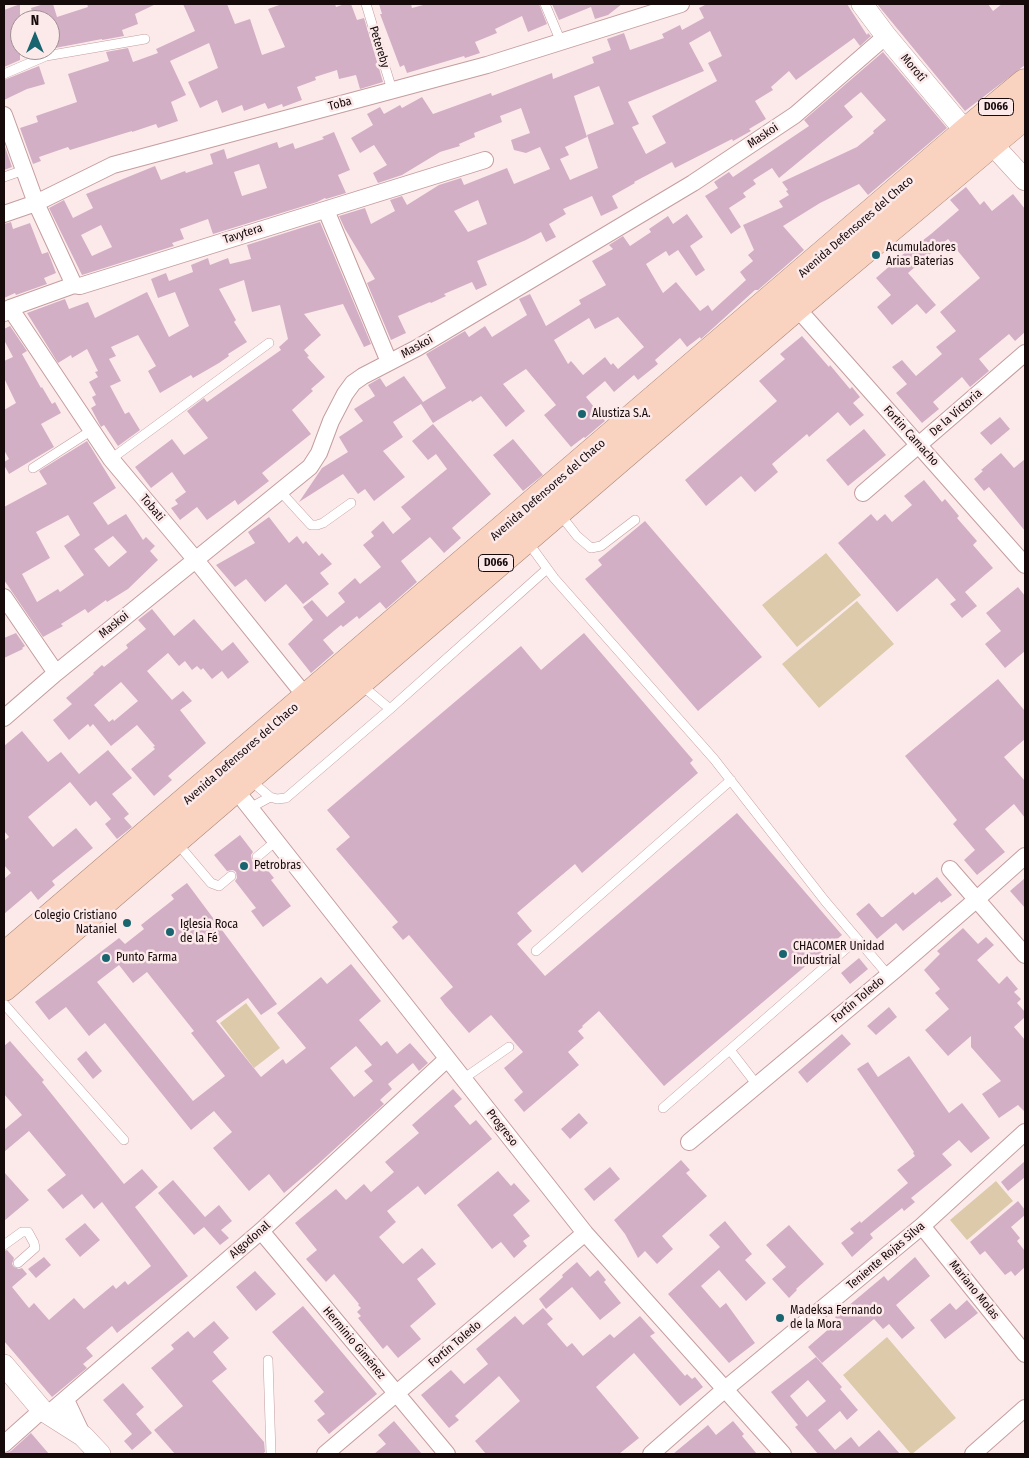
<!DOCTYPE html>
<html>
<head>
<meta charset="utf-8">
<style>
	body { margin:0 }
	#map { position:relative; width:1029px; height:1458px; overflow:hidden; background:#fceaeb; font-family:"Fira Sans Condensed",sans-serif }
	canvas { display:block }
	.frame { position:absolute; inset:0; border:5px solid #170a0b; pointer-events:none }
	.north { position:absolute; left:10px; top:10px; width:50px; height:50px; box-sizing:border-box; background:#fceaeb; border:1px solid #a09091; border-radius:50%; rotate:0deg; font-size:14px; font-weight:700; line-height:20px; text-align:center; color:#170a0b }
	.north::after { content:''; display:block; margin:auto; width:18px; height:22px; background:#19656f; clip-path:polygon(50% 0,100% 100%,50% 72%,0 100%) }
</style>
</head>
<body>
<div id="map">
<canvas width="1029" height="1458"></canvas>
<div class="frame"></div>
<div class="north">N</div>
</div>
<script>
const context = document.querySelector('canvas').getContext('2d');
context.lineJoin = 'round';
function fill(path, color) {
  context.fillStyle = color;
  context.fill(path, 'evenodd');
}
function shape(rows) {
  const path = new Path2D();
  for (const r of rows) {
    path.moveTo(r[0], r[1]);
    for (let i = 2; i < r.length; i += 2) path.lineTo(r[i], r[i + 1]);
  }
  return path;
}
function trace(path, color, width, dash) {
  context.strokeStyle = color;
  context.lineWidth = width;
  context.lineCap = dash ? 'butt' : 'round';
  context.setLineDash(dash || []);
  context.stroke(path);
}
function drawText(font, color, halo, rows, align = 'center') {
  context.font = font + ' "Fira Sans Condensed",sans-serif';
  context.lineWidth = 5;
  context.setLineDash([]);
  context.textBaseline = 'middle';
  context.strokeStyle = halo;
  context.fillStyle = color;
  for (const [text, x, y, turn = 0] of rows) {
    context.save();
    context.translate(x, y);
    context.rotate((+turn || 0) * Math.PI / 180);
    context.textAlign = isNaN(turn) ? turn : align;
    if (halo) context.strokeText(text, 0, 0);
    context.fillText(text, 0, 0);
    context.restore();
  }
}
fill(shape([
	[826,553,861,595,797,647,762,605],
	[857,601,894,644,819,708,782,664],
	[246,1003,280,1048,254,1068,220,1023],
	[996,1181,1013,1201,967,1240,950,1220],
	[887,1337,956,1418,912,1454,911,1454,843,1375]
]), '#dccaab');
fill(shape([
	[20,4,20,60,4,67,4,10],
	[44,4,53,4,57,17,88,7,87,4,156,4,135,14,138,24,122,30,124,36,102,40,102,39,50,49,50,20,35,20,31,8],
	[183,4,227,4,235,24,250,19,262,55,285,47,268,9,282,4,335,4,336,7,345,4,351,4,357,20,364,18,383,82,360,89,356,75,339,79,337,70,315,77,316,80,297,87,302,100,283,107,282,104,268,109,265,103,244,111,242,105,222,113,217,100,200,108,188,82,218,68,209,43,170,61,186,95,171,102,178,121,158,128,156,124,132,132,132,131,70,150,68,147,39,157,41,161,33,164,20,128,38,122,36,116,77,102,68,74,109,61,106,52,128,48,133,62,158,53,156,49,195,31],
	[379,4,411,4,412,8,427,4,539,4,547,24,528,32,522,16,495,29,497,33,475,42,480,53,465,58,464,56,407,73,404,65,400,67,380,14,382,14],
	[552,4,622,4,608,15,595,19,591,7,559,20],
	[707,4,847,4,867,35,868,33,871,36,860,46,854,38,796,80,789,71,771,87,773,90,755,101,766,119,749,129,751,131,733,141,732,139,675,168,672,162,634,182,635,183,612,196,618,208,601,216,592,196,563,209,566,214,549,224,556,237,546,242,541,232,526,240,477,261,487,285,476,290,472,282,444,294,446,296,431,303,430,302,398,316,406,333,391,340,367,283,375,279,345,229,339,216,365,208,371,224,395,211,390,200,402,196,407,205,439,185,461,178,464,185,507,168,514,184,550,169,540,147,526,153,514,150,511,140,530,133,521,108,500,116,502,122,474,133,475,137,459,144,460,146,440,152,402,175,378,183,373,173,387,165,374,145,360,153,351,138,373,125,367,114,380,107,384,114,400,105,402,108,422,97,433,114,491,93,492,96,552,73,553,79,594,63,592,57,611,50,607,39,624,33,630,50,664,38,662,34,680,25,682,30,704,18,699,8],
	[710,31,722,56,708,63,717,81,652,116,666,143,646,154,632,127,639,124,628,102,704,71,689,43],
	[599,86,614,124,587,135,598,168,570,180,560,159,569,155,565,147,587,137,574,96],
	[478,200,487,224,468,232,454,211],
	[877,4,988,4,993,11,1002,4,1025,4,1025,65,965,111],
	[883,52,947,128,868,195,859,184,820,203,783,226,804,250,758,290,755,290,701,339,700,337,687,347,680,338,655,360,658,364,638,380,634,375,614,392,605,381,586,397,605,421,585,438,584,437,571,447,544,415,556,405,526,369,503,384,525,411,506,427,481,396,472,402,471,400,433,423,421,404,393,422,403,437,383,451,405,477,374,501,365,489,358,494,343,474,299,502,322,468,348,452,339,437,363,421,354,409,375,396,368,385,380,378,386,387,404,376,423,402,446,388,426,354,465,331,469,337,485,326,492,337,527,315,519,299,530,294,546,326,581,304,579,300,606,285,592,261,613,249,609,245,623,236,630,246,651,232,649,229,668,216,673,224,687,214,703,237,690,246,705,270,696,276,678,250,669,256,666,251,646,264,663,293,676,282,700,311,708,305,712,311,746,280,740,272,753,261,748,255,754,250,743,225,783,207,779,201,789,195,786,191,788,190,782,182,857,147,874,133,873,131,886,120,861,92,844,106,853,117,779,178,772,168,753,180,756,184,743,193,746,197,729,208,741,227,731,234,705,196,718,188,714,182,729,172,733,177,809,126,804,120],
	[618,317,644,347,618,369,613,363,611,365,605,357,583,375,571,361,568,364,554,340,589,318,595,329],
	[39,66,45,84,27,89,4,100,4,80],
	[334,132,350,170,338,175,346,193,326,199,325,198,317,202,213,234,208,219,180,229,184,239,172,243,174,246,82,275,49,208,64,200,73,218,93,208,86,194,155,166,161,180,185,171,186,173,213,164,210,154,224,149,227,159,277,142,279,148,293,143,295,149,324,139,322,137],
	[259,164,267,188,242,196,234,172],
	[101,225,112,247,92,256,81,235],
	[4,144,12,167,4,170],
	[966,187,980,205,984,201,992,211,1013,194,1025,209,1025,332,1015,341,1009,334,979,359,989,371,970,387,962,377,933,402,939,409,922,423,896,393,907,384,892,367,902,360,916,376,942,354,936,347,956,331,940,312,980,278,948,239,908,273,936,305,926,314,917,304,892,325,877,307,891,295,876,278,917,242,918,244,931,234,959,210,950,200],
	[11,222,13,229,30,223,42,254,48,252,56,273,44,278,47,284,16,295,15,293,4,298,4,224],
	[320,222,371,344,364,347,343,304,304,314,321,335,304,350,309,356,307,357,325,377,311,389,313,391,292,410,311,434,262,473,269,481,238,505,235,500,207,520,197,507,180,520,171,508,178,504,175,500,186,492,172,472,151,488,135,467,172,439,184,455,208,438,187,411,204,398,207,402,281,350,279,347,288,339,280,305,252,312,244,280,219,289,236,320,234,322,247,342,228,354,229,356,219,363,193,378,191,375,160,393,148,371,156,366,138,335,111,347,116,356,109,359,121,381,110,386,125,414,129,412,140,430,118,446,104,425,101,427,91,408,96,405,92,397,96,395,89,382,98,377,95,372,98,371,87,349,72,358,71,355,58,363,27,313,65,299,69,309,88,302,95,318,147,292,169,337,189,326,175,292,158,298,151,279,166,273,169,281,193,272,191,265,208,258,210,265,228,258,230,264,251,259,247,245],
	[10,326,27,351,22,354,41,388,42,387,52,404,55,402,61,413,41,424,54,447,9,474,4,465,4,462,9,459,4,450,4,410,16,403,4,378,4,361,13,357,4,340,4,329],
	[802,336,829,367,830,365,850,389,852,387,860,397,853,403,864,415,850,426,838,412,809,437,807,434,772,464,778,472,755,492,741,476,706,506,685,480,777,401,759,381,785,359,780,354],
	[1000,417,1010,429,991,445,980,433],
	[433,424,491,494,452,528,461,538,444,553,430,537,401,561,417,582,386,609,380,602,359,619,357,616,343,627,341,625,323,640,334,653,311,673,288,644,313,620,303,607,312,600,327,617,345,602,338,593,355,578,360,584,381,567,363,545,374,536,371,532,383,521,393,534,411,519,401,507,447,469,436,454,428,460,412,441],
	[864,429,886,455,848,486,826,460],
	[513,439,543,475,523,491,493,455],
	[87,441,116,488,93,503,108,525,126,514,143,540,146,537,155,546,150,551,158,560,128,589,107,602,106,600,88,613,85,609,61,624,63,626,43,637,4,580,4,507,47,484,39,471],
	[68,515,80,535,64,546,84,575,60,592,58,589,37,602,22,574,50,558,36,532],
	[113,536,127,552,109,567,94,549],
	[1001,453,1014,468,1025,459,1025,531,989,487,984,491,974,479,983,471,981,470],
	[924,480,942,502,945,499,959,516,957,518,977,541,973,545,993,568,965,592,977,606,962,618,950,604,956,600,937,578,897,612,838,543,871,514,877,521,885,514,892,522,912,505,904,496],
	[269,517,289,543,297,536,303,544,306,541,319,556,322,553,332,564,320,573,329,584,303,604,286,584,265,602,246,579,235,587,216,565,255,543,248,532],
	[645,521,762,657,698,711,585,579,602,565,598,560],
	[1018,587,1025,596,1025,651,1005,668,985,644,1001,631,986,613],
	[152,609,174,636,194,619,222,651,233,642,249,662,228,679,222,671,212,679,203,668,201,670,197,666,192,670,185,661,179,666,168,653,147,671,172,700,183,691,192,701,180,710,206,743,168,776,172,780,154,796,131,769,155,749,153,747,155,746,137,725,111,746,93,724,90,727,88,724,69,740,53,720,72,704,66,698,94,674,93,673,102,665,104,667,128,648,126,645,146,629,138,620],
	[121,682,138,701,114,721,113,719,109,722,94,705],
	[16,633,25,646,22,648,23,649,4,658,4,638],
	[584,633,693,760,690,763,698,773,582,873,575,864,517,913,532,931,517,944,545,976,737,813,842,935,664,1086,599,1011,582,1026,583,1027,578,1031,584,1038,568,1052,579,1065,524,1112,514,1100,523,1092,504,1068,523,1052,491,1015,469,1033,445,1005,440,998,453,987,409,935,403,940,392,927,398,922,336,849,350,837,327,810,521,646,541,670],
	[998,679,1025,711,1025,739,1004,757,1025,781,1025,818,1014,804,985,829,1005,852,977,875,964,860,975,850,953,824,957,820,905,756],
	[22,731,48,762,61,752,79,774,108,750,132,778,112,794,129,814,124,818,132,827,117,839,105,824,111,819,96,801,90,806,70,782,28,817,53,847,76,828,93,848,52,881,55,885,38,900,31,891,4,914,4,879,11,873,4,865,4,841,9,837,4,831,4,746],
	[240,835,253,852,251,855,252,861,255,863,261,862,274,878,271,880,291,906,263,927,251,911,256,908,235,881,237,878,236,872,233,870,227,871,214,855],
	[937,877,952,895,941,903,940,901,903,931,896,923,877,939,856,914,869,903,881,917,883,917,913,892,915,895],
	[1025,878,1025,908,1010,891],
	[187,883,277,1004,261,1015,248,998,216,1021,261,1077,283,1059,286,1064,306,1048,277,1013,321,977,327,984,351,964,381,1001,359,1020,381,1046,387,1041,397,1054,410,1043,428,1063,419,1071,413,1063,388,1084,392,1089,380,1100,384,1104,317,1165,284,1193,269,1174,249,1191,213,1148,232,1132,214,1111,191,1130,105,1023,89,1036,66,1007,49,1020,35,1002,119,938,125,944,144,929,141,925,174,899,171,895],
	[119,965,133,983,147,972,194,1031,191,1033,225,1076,193,1101,97,982],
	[356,1046,372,1065,364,1071,373,1081,354,1097,330,1068],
	[963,928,978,944,986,937,994,945,977,960,999,984,1007,976,1018,989,1014,992,1021,999,1017,1003,1025,1012,1025,1017,1014,1027,1025,1040,1025,1112,1018,1105,999,1118,982,1094,1001,1081,971,1047,971,1036,948,1056,925,1030,949,1009,935,993,940,989,924,970,940,954,937,951],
	[859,958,868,969,850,984,841,973],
	[889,1007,897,1017,876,1035,867,1026],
	[842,1034,851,1044,807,1083,798,1072],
	[10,1041,44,1080,42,1082,124,1184,142,1169,158,1187,135,1207,188,1276,117,1333,112,1326,86,1348,93,1356,83,1364,87,1368,52,1397,4,1341,4,1251,7,1250,14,1258,12,1264,14,1267,19,1269,22,1268,27,1274,12,1287,29,1308,34,1303,49,1320,74,1298,84,1309,113,1285,116,1289,125,1281,128,1285,151,1266,102,1202,94,1209,82,1194,63,1209,47,1190,66,1175,29,1131,4,1152,4,1130,22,1115,4,1094,4,1046],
	[86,1051,102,1071,93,1079,77,1059],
	[909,1056,949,1113,962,1103,990,1138,971,1153,959,1140,942,1154,952,1165,911,1198,915,1202,904,1211,902,1208,870,1234,873,1238,852,1257,841,1243,854,1233,850,1229,860,1221,861,1223,908,1183,897,1170,915,1156,913,1153,914,1152,857,1069,868,1062,878,1077],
	[453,1089,462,1099,454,1106,470,1125,476,1120,492,1139,425,1195,418,1186,387,1211,396,1222,379,1237,399,1260,403,1264,422,1248,436,1264,417,1279,436,1304,410,1326,421,1339,398,1358,387,1345,383,1349,358,1318,361,1316,357,1312,361,1308,358,1305,359,1304,334,1274,326,1282,306,1259,317,1250,295,1223,336,1189,346,1200,364,1184,371,1192,394,1172,385,1162,419,1133,412,1125],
	[579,1113,588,1123,570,1139,561,1129],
	[681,1160,690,1170,686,1173,707,1196,662,1236,673,1249,657,1264,645,1251,638,1258,625,1234,614,1220],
	[1025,1161,1025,1177,1008,1191,1001,1182],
	[610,1167,620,1179,594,1201,584,1189],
	[498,1171,511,1186,514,1183,530,1201,513,1215,530,1236,523,1241,527,1246,514,1258,501,1242,492,1249,457,1205],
	[4,1172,29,1200,4,1221],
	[173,1180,205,1217,219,1205,232,1221,221,1230,229,1238,220,1245,204,1227,194,1235,158,1193],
	[1018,1201,1025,1210,1025,1215,1011,1227,1020,1238,1017,1241,1025,1251,1025,1267,1015,1276,1011,1271,1005,1275,985,1251,980,1255,970,1242],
	[725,1221,752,1254,745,1260,766,1283,746,1301,719,1270,701,1286,720,1308,726,1303,755,1343,729,1363,668,1294,720,1247,709,1235],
	[85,1223,100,1240,80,1257,65,1239],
	[789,1225,824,1264,796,1289,797,1290,789,1298,772,1279,786,1267,766,1245],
	[44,1257,51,1265,36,1278,28,1269],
	[915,1257,930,1276,896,1305,915,1328,902,1339,889,1324,883,1329,874,1319,822,1363,808,1347,838,1321,835,1317,884,1276,888,1281],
	[577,1262,590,1277,598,1270,606,1280,604,1282,621,1303,600,1320,572,1287,546,1309,539,1299,563,1277,562,1275],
	[255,1271,276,1294,256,1311,236,1287],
	[967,1300,978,1313,945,1339,930,1320,950,1303,956,1310],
	[303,1306,377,1394,329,1434,317,1420,325,1414,314,1401,324,1392,272,1332],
	[543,1308,553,1319,547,1324,567,1347,572,1343,583,1356,610,1334,614,1338,640,1316,655,1333,650,1336,685,1376,687,1374,692,1379,695,1377,703,1387,680,1406,634,1353,596,1387,639,1438,619,1454,486,1454,475,1441,520,1401,499,1376,455,1416,459,1420,449,1428,421,1395,451,1370,464,1384,488,1364,476,1349,515,1316,523,1325],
	[214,1321,229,1338,213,1352,227,1369,212,1381,264,1442,265,1452,262,1454,175,1454,154,1430,183,1406,151,1368,174,1349,171,1345,188,1331,194,1338],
	[816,1357,842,1387,840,1389,858,1410,847,1420,840,1411,818,1430,835,1450,851,1437,859,1447,879,1430,900,1454,818,1454,795,1427,798,1425,771,1392],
	[808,1380,826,1401,807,1417,790,1396],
	[123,1383,144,1407,136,1414,152,1433,132,1450,124,1441,132,1434,103,1400],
	[394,1421,422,1454,374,1454,386,1444,378,1435],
	[733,1421,744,1434,742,1436,757,1454,673,1454,708,1425,716,1435],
	[31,1433,49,1454,4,1454,11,1451]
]), '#d3afc5');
const service = shape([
	[366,4,392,90],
	[545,4,561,42],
	[4,74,46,56,145,39],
	[4,177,24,170],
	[111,459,269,343],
	[33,468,92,430],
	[280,491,311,525,317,525,323,523,351,503],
	[559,513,577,536,591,548,601,546,635,520],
	[527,541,554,578,714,759,825,901,888,975],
	[360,684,390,709],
	[250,780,270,797,277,799,286,798,390,709,547,569],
	[250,808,270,797],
	[177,843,211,883,219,886,231,876],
	[257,857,276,841],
	[536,951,731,780],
	[4,1004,124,1140],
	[730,1050,757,1085],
	[463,1079,509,1047],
	[663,1108,857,939],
	[4,1245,22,1232,28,1232,34,1243,35,1248,18,1263],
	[268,1360,271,1454]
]);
const minor = shape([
	[4,115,36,203,74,285],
	[326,210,389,362],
	[4,214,36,203,113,165,487,65,681,4],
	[796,307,1025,565],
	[10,308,111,459,195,559,307,698],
	[4,313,10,308,74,285,80,286,485,160],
	[863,493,1025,353],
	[4,597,56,673],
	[4,718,56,673,310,467,319,453,331,421,345,394,353,383,363,376,417,348,693,183,795,115,886,36],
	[235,789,585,1233,783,1454],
	[950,869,1025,955],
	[689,1142,896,969,977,899,1025,856],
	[922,1226,1025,1354],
	[261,1231,447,1454],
	[66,1400,83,1436],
	[48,1414,261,1231,447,1059],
	[4,1444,42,1410],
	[325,1454,585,1233],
	[651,1454,724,1390,922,1226,1025,1132],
	[973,1454,1025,1408]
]);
const tertiary = shape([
	[862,4,886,36,966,132],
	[992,144,1025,180],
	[4,1365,42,1410,83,1436,100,1454]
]);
const trunk = shape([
	[4,957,966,132,1025,83],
	[4,987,796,307,1025,115]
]);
trace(service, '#c59d9f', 10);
trace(minor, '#c59d9f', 18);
trace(tertiary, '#c59d9f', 22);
trace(trunk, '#aa8677', 29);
trace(service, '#fff', 9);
trace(minor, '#fff', 16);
trace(tertiary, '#fff', 21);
trace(trunk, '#fad3c0', 28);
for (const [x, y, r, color] of [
	[876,255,5,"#19656f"],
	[582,414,5,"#19656f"],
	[244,866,5,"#19656f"],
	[127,923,5,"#19656f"],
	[170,932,5,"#19656f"],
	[783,954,5,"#19656f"],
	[106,958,5,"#19656f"],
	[780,1318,5,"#19656f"]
]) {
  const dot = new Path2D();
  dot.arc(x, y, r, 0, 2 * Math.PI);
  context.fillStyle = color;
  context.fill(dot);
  trace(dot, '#fceaeb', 2);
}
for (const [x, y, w] of [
	[996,107,35],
	[496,563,35]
]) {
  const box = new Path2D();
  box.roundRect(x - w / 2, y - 8.5, w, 17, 4);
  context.fillStyle = '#fceaeb';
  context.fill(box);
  trace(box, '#170a0b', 1);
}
drawText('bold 11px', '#170a0b', null, [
	["D066",996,107],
	["D066",496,563]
]);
drawText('12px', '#170a0b', '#fceaeb', [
	["Petereby",379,47,73],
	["Morotî",913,68,50],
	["Toba",340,104,-15],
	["Maskoi",763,136,-34],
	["Avenida Defensores del Chaco",856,227,-41],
	["Tavytera",243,234,-18],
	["Maskoi",417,347,-29],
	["De la Victoria",956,413,-41],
	["Fortin Camacho",911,436,48],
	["Avenida Defensores del Chaco",548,490,-41],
	["Tobati",152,508,50],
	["Maskoi",114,625,-39],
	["Avenida Defensores del Chaco",241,754,-41],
	["Fortín Toledo",858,1000,-40],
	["Progreso",502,1128,52],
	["Algodonal",250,1240,-41],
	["Teniente Rojas Silva",886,1256,-40],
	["Mariano Molas",974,1290,51],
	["Herminio Giménez",354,1343,50],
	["Fortín Toledo",455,1344,-40]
]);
drawText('12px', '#170a0b', '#fceaeb', [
	["Acumuladores",886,248],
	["Arias Baterias",886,262],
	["Alustiza S.A.",592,414],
	["Petrobras",254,866],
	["Colegio Cristiano",117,916,"right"],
	["Nataniel",117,930,"right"],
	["Iglesia Roca",180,925],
	["de la Fé",180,939],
	["CHACOMER Unidad",793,947],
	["Industrial",793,961],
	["Punto Farma",116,958],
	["Madeksa Fernando",790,1311],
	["de la Mora",790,1325]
], 'left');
</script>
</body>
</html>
